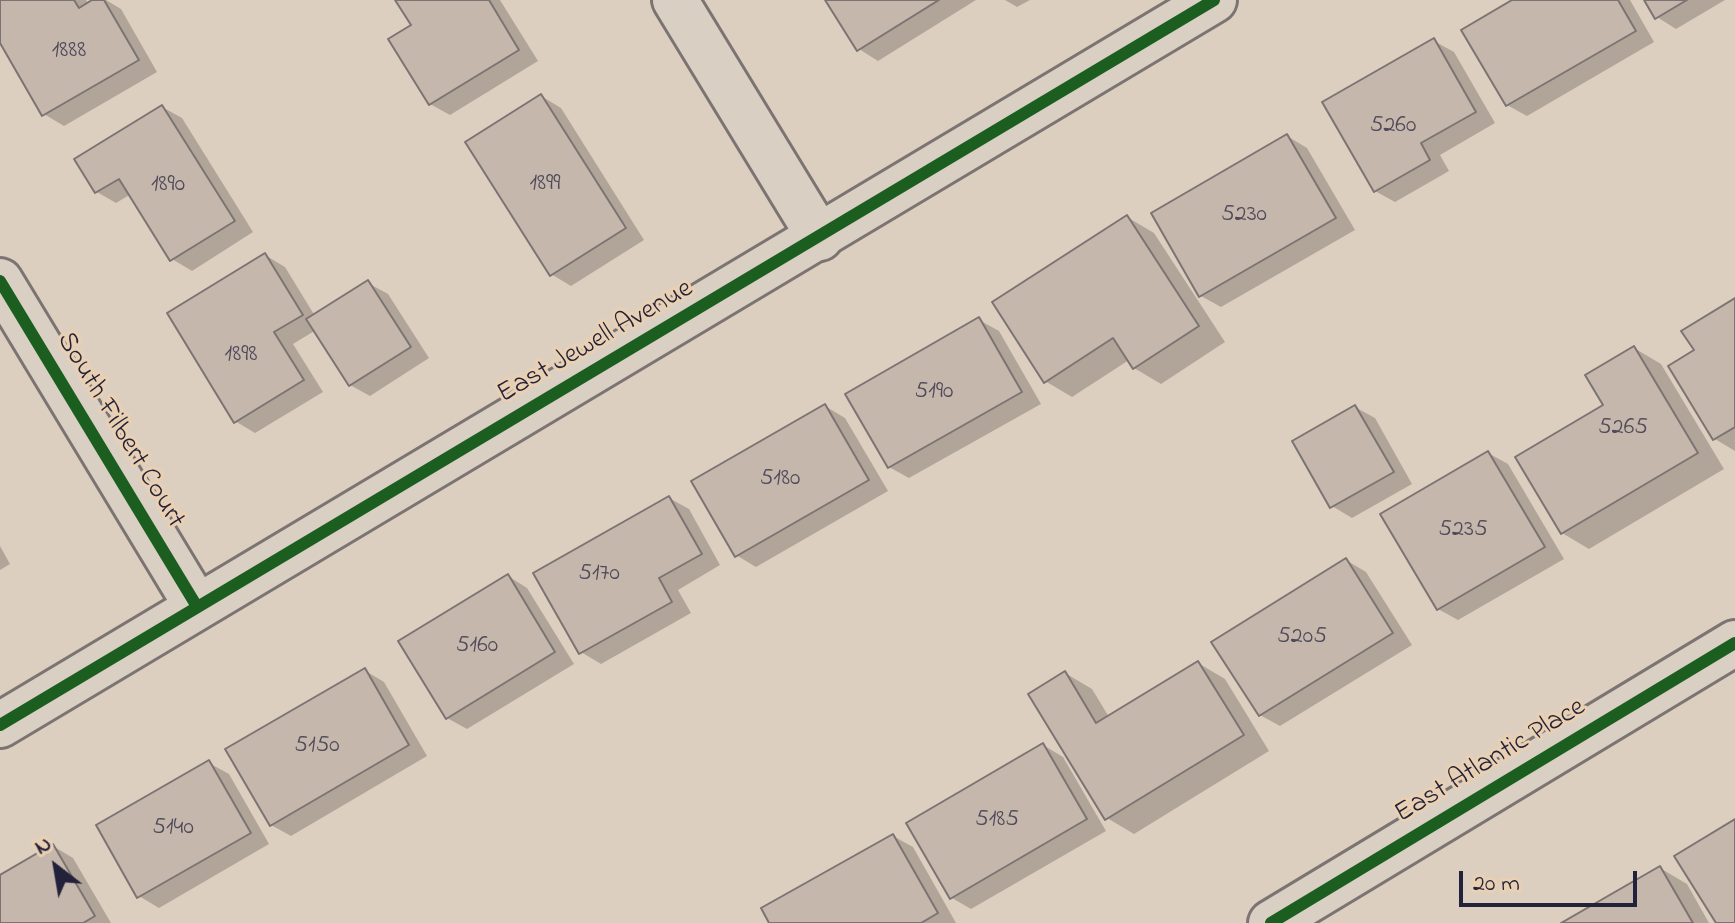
<!DOCTYPE html>
<html>
<head>
<meta charset="utf-8">
<style>
	body { margin:0 }
	#map { position:relative; width:1735px; height:923px; overflow:hidden; background:#ddcfbf; font-family:"Indie Flower",sans-serif }
	canvas { display:block }
	.north { position:absolute; left:16px; top:827px; width:80px; height:80px; -webkit-text-stroke:6px #ead0b2; paint-order:stroke; rotate:329deg; font-size:22px; font-weight:700; line-height:32px; text-align:center; color:#22223b }
	.north::after { content:''; display:block; margin:auto; width:28px; height:36px; background:#22223b; clip-path:polygon(50% 0,100% 100%,50% 72%,0 100%) }
	.scale { position:absolute; left:1459px; top:871px; width:178px; height:36px; box-sizing:border-box; border:4px solid #22223b; border-top:0; padding-left:10px; font-size:24px; line-height:28px; white-space:nowrap; color:#22223b; -webkit-text-stroke:6px #ead0b2; paint-order:stroke }
</style>
</head>
<body>
<div id="map">
<canvas width="1735" height="923"></canvas>
<div class="north">N</div>
<div class="scale">20 m</div>
</div>
<script>
const context = document.querySelector('canvas').getContext('2d');
context.lineJoin = 'round';
function fill(path, color) {
  context.fillStyle = color;
  context.fill(path, 'evenodd');
}
function shape(rows) {
  const path = new Path2D();
  for (const r of rows) {
    path.moveTo(r[0], r[1]);
    for (let i = 2; i < r.length; i += 2) path.lineTo(r[i], r[i + 1]);
  }
  return path;
}
function trace(path, color, width, dash) {
  context.strokeStyle = color;
  context.lineWidth = width;
  context.lineCap = dash ? 'butt' : 'round';
  context.setLineDash(dash || []);
  context.stroke(path);
}
function drawText(font, color, halo, rows, align = 'center') {
  context.font = font + ' "Indie Flower",sans-serif';
  context.lineWidth = 6;
  context.setLineDash([]);
  context.textBaseline = 'middle';
  context.strokeStyle = halo;
  context.fillStyle = color;
  for (const [text, x, y, turn = 0] of rows) {
    context.save();
    context.translate(x, y);
    context.rotate((+turn || 0) * Math.PI / 180);
    context.textAlign = isNaN(turn) ? turn : align;
    if (halo) context.strokeText(text, 0, 0);
    context.fillText(text, 0, 0);
    context.restore();
  }
}
fill(shape([
	[0,0,86,0,89,4,106,0,121,9,157,72,64,126,44,114,0,39],
	[397,0,500,0,538,61,450,115,430,104,414,26],
	[828,0,976,0,878,61,859,49],
	[1005,0,1030,0,1017,7],
	[1516,0,1630,0,1654,42,1527,116,1507,105],
	[1646,0,1725,0,1676,29,1657,17],
	[1434,41,1454,52,1495,123,1440,155,1449,171,1395,202,1375,191],
	[541,96,561,108,644,240,571,286,551,274],
	[162,107,182,118,253,232,192,271,172,259,131,194,116,203,97,192],
	[1287,136,1307,148,1355,230,1221,307,1201,296],
	[1127,217,1154,233,1225,342,1161,384,1134,368,1129,360,1072,397,1045,381],
	[265,255,285,267,315,316,368,283,388,294,429,358,370,396,350,385,316,330,293,344,323,392,255,433,235,421],
	[1735,300,1735,451,1715,439,1670,366,1697,351],
	[979,320,999,331,1041,404,909,478,889,467],
	[1634,348,1661,364,1724,469,1589,549,1562,533],
	[825,406,845,418,888,491,756,567,736,555],
	[1355,407,1375,418,1412,484,1352,518,1332,506],
	[1488,453,1508,464,1564,559,1458,620,1438,609],
	[669,498,689,509,720,565,678,590,691,613,601,664,581,652],
	[0,546,10,564,0,570],
	[1346,560,1366,572,1412,645,1280,726,1260,715],
	[508,576,527,588,574,664,467,729,447,718],
	[1198,663,1225,679,1269,751,1134,834,1107,818,1065,673,1092,689,1109,717],
	[364,670,384,682,427,756,291,836,271,825],
	[1043,745,1063,757,1106,831,971,909,952,898],
	[209,763,229,774,269,844,159,908,139,896],
	[893,836,913,847,956,923,771,923],
	[53,846,73,858,111,923,0,923,0,877],
	[1660,868,1687,884,1709,923,1565,923]
]), '#0003');
const building = shape([
	[0,0,74,0,79,8,92,0,104,0,139,60,42,116,0,43,0,0],
	[395,0,489,0,519,50,429,105,388,39,411,25,395,0],
	[825,0,939,0,857,51,825,0],
	[1512,0,1618,0,1636,31,1506,106,1461,30,1512,0],
	[1644,0,1687,0,1655,19,1644,0],
	[1434,38,1476,112,1421,143,1430,160,1374,192,1322,102,1434,38],
	[541,94,626,228,550,276,465,142,541,94],
	[162,105,235,221,170,261,119,179,95,193,74,159,162,105],
	[1287,134,1336,218,1199,297,1151,213,1287,134],
	[1127,215,1199,326,1133,369,1113,338,1044,383,992,302,1127,215],
	[265,253,303,315,274,332,304,380,234,423,167,313,265,253],
	[368,280,411,347,349,386,306,319,368,280],
	[1735,298,1735,427,1713,440,1668,366,1694,350,1681,331,1735,298],
	[979,317,1022,392,888,468,845,394,979,317],
	[1634,346,1698,453,1561,534,1515,457,1603,405,1585,375,1634,346],
	[825,404,869,480,735,557,691,481,825,404],
	[1355,405,1394,472,1330,508,1292,441,1355,405],
	[1488,451,1545,547,1437,610,1380,514,1488,451],
	[669,496,702,554,659,578,672,602,579,654,533,573,669,496],
	[1346,558,1393,633,1259,716,1211,642,1346,558],
	[508,574,555,652,446,719,398,641,508,574],
	[1198,661,1244,735,1105,820,1028,694,1065,671,1096,723,1198,661],
	[365,668,409,745,270,826,225,749,365,668],
	[1043,743,1087,819,950,899,906,823,1043,743],
	[209,760,251,833,137,898,96,825,209,760],
	[1735,819,1735,923,1716,923,1674,856,1735,819],
	[893,834,938,913,921,923,769,923,761,908,893,834],
	[53,844,95,916,83,923,0,923,0,875,53,844],
	[1660,866,1693,923,1561,923,1660,866]
]);
fill(building, '#c6b7ad');
trace(building, '#7b7472', 2);
const street = shape([
	[675,0,820,238],
	[0,281,196,605],
	[1271,923,1735,643]
]);
const secondary = shape([
	[0,725,1214,0]
]);
trace(street, '#7b7472', 50);
trace(secondary, '#7b7472', 50);
trace(street, '#d9cfc3', 44);
trace(secondary, '#d9cfc3', 44);
trace(shape([
	[0,281,196,605],
	[0,725,1214,0],
	[1271,923,1735,643]
]), '#1b5e20', 12);
drawText('24px', '#4e4a59', null, [
	["1888",69,52],
	["5260",1393,127],
	["1899",545,185],
	["1890",168,186],
	["5230",1244,216],
	["1898",241,356],
	["5190",934,393],
	["5265",1623,429],
	["5180",780,480],
	["5235",1463,531],
	["5170",599,575],
	["5205",1302,638],
	["5160",477,647],
	["5150",317,747],
	["5185",997,821],
	["5140",173,829]
]);
drawText('28px', '#22223b', '#ead0b2', [
	["East Jewell Avenue",596,343,-30],
	["South Filbert Court",119,431,59],
	["East Atlantic Place",1491,762,-31]
]);
</script>
</body>
</html>
